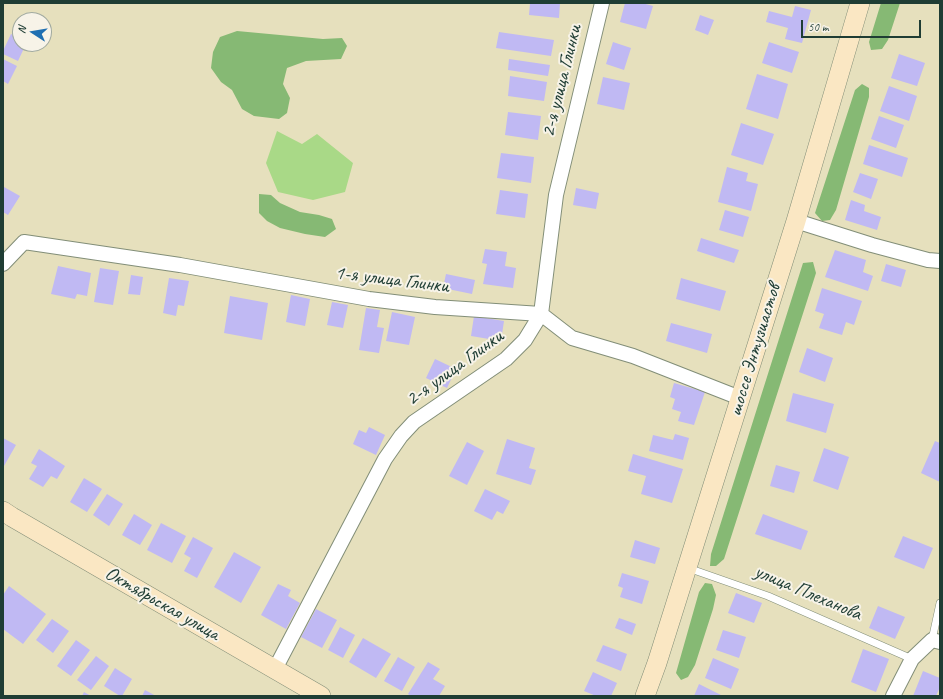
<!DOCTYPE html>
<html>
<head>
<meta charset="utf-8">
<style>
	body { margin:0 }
	#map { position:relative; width:943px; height:699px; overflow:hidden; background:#e6e0bd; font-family:Caveat,sans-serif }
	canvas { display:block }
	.frame { position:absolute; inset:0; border:4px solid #1f3d34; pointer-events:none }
	.north { position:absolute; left:12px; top:12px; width:40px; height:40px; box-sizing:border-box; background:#f7f3e8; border:1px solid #a1aaa0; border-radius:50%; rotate:282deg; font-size:11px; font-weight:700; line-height:16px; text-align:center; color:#1f3d34 }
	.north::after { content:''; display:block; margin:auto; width:14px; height:18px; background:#1f6fb2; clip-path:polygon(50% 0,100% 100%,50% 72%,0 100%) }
	.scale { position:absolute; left:801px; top:20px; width:120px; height:18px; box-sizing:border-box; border:2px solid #1f3d34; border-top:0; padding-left:5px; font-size:12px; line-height:14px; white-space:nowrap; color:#1f3d34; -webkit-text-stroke:3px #f7f3e8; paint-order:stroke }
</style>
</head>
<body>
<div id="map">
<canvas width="943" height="699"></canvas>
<div class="frame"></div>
<div class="north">N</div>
<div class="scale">50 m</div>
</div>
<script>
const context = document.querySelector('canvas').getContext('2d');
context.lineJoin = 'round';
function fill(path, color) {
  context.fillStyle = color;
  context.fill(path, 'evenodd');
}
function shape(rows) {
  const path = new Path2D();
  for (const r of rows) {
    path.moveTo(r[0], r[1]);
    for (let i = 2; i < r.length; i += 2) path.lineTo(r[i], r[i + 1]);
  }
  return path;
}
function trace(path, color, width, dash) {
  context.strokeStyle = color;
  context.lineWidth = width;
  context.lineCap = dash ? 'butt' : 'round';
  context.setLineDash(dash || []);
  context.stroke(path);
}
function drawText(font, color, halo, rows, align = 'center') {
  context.font = font + ' Caveat,sans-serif';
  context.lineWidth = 4;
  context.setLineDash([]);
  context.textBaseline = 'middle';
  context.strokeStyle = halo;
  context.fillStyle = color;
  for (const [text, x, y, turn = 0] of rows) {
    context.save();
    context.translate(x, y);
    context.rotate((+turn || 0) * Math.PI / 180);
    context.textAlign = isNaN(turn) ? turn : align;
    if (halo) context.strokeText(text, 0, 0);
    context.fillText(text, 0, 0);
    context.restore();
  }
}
fill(shape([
	[277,131,302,144,317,134,353,163,345,192,313,200,278,192,266,163]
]), '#a9d987');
fill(shape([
	[881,3,900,3,888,40,882,49,871,50,869,42],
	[237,31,323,39,342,38,347,46,341,59,306,61,287,68,283,84,290,98,287,113,279,119,254,116,242,109,232,90,221,82,211,68,213,52,220,37],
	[862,84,869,88,869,97,836,210,830,220,822,221,815,213,855,90],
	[259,194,271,195,280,203,300,212,319,215,332,219,336,229,325,237,305,234,280,228,267,221,259,213],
	[813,262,816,273,724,559,716,566,710,566,711,554,803,263],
	[705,583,712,584,716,595,713,609,695,665,688,677,681,680,676,673,699,592]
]), '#86b974');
fill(shape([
	[530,3,560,3,559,18,529,15],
	[625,3,642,3,653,6,646,29,620,22],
	[795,6,811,10,802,43,785,39,788,28,766,22,769,11,792,17],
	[700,15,714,20,708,35,695,30],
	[499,32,554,40,551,56,496,48],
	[11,34,20,38,20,44,26,44,18,61,3,54,3,51],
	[613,42,631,48,624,70,606,64],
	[769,42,799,52,792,73,762,63],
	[899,54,925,63,917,86,891,78],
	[3,59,17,66,8,84,3,81],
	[509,59,550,65,548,76,508,70],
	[757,74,788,84,778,119,746,109],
	[510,76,547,82,544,101,508,96],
	[603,77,630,83,624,110,597,104],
	[889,86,917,96,909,121,880,111],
	[508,112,541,116,538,140,505,135],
	[879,116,904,125,896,148,871,139],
	[741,123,774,134,763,165,731,155],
	[869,145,908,158,902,177,863,164],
	[501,153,534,157,531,183,497,178],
	[727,167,748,173,746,181,758,184,751,211,718,202],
	[860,173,878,179,871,199,853,192],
	[4,187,20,196,8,215,3,212,3,188],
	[576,188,599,193,596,209,573,205],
	[500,190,528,194,525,218,496,214],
	[851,200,865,205,864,211,881,217,877,230,845,220],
	[725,210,749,217,743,237,719,230],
	[701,238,739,250,734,263,697,251],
	[485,249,507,252,505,266,516,268,513,288,483,284,487,264,482,263],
	[835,250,866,260,863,272,873,276,868,291,825,277],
	[886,264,906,270,901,287,881,281],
	[58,266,91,273,87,296,77,294,75,299,51,294],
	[100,268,119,271,113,305,94,302],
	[446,274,475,280,472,294,443,288],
	[131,275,143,277,140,295,128,294],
	[169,278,189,281,184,306,178,305,176,316,163,313],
	[681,278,726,291,720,311,676,299],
	[822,288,862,301,854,325,846,322,842,335,819,328,824,314,815,311],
	[291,295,310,299,305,326,286,322],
	[230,296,268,303,262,340,224,333],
	[332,302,348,305,343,328,327,325],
	[366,308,380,310,377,327,384,328,379,353,359,350],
	[392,312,415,317,409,345,386,341],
	[474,316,504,321,501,341,471,336],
	[671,323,712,334,707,353,666,341],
	[807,348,833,358,825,382,799,372],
	[435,359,456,369,447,388,426,378],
	[674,383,705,392,694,425,678,421,681,412,672,409,675,399,670,397],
	[793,393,834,404,826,433,786,421],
	[369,427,385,435,376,455,353,444,359,430,366,433],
	[675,434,689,438,683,460,649,451,653,435,673,440],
	[3,438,16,445,4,466,3,465],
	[507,439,535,448,529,468,536,470,531,485,496,474],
	[935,441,940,443,940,482,921,473],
	[467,442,484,451,467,485,449,476],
	[824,448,849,457,838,490,813,481],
	[39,449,65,466,57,479,51,476,43,487,29,479,37,466,31,463],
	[633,454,683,469,672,503,641,494,646,476,628,471],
	[776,465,800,472,794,493,770,486],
	[84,478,102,489,87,512,70,502],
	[485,489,510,501,503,514,497,511,492,520,474,511],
	[107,494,123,504,109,526,93,515],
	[134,514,152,525,140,545,122,535],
	[763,514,808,531,801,550,755,534],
	[161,523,186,536,172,563,147,550],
	[903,536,933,548,924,569,894,557],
	[193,537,213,548,197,578,184,571,191,558,184,554],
	[635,540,660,548,655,564,630,557],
	[234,552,261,567,241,603,214,587],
	[622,573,649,581,642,604,620,597,623,588,618,586],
	[278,584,291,590,288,596,300,603,286,629,261,615],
	[9,586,46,614,23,644,3,629,3,595],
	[736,593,762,603,754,623,728,613],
	[878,606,905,617,895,639,869,628],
	[316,609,337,620,322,648,301,637],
	[619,618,636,624,632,635,615,628],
	[52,619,69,631,53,653,36,640],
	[340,627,355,635,343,658,328,650],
	[723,630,746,637,739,658,716,650],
	[363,638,391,654,376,678,349,662],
	[76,640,90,650,71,676,57,666],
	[603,645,627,654,621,671,596,661],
	[863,649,889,659,876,692,851,682],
	[96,656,109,666,91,690,77,680],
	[398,657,415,667,402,691,384,681],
	[713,658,739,669,731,689,705,678],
	[428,662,440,669,433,679,445,686,439,696,411,696,408,694],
	[115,668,132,679,122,696,120,696,104,686],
	[923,671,940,678,940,687,936,696,913,696],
	[593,672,617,683,611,696,596,696,584,691],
	[699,684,721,695,721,696,694,696],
	[145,690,156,696,142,696],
	[84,692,91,696,82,696]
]), '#c0b9f3');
const lane = shape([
	[688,568,768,596,912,659],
	[932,640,940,603]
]);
const street = shape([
	[796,221,872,245,928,260,940,261],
	[3,264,24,242,180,265,369,299,435,307,541,314,572,338,633,356,740,398],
	[275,669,385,459,401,436,414,422,506,359,525,340,541,314,556,195,602,3],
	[893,696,912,659,932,640,940,642]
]);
const secondary = shape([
	[3,511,12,517,321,696],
	[645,696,657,663,796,221,860,3]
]);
trace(lane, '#828e78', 8);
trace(street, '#828e78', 16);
trace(secondary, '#828e78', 20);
trace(lane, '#fff', 7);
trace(street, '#fff', 14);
trace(secondary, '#fae7c3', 19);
drawText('20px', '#1f3d34', '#f7f3e8', [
	["2-я улица Глинки",562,81,-76],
	["1-я улица Глинки",392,280,7],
	["шоссе Энтузиастов",755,350,-73],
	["2-я улица Глинки",455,368,-36],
	["улица Плеханова",808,593,23],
	["Октябрьская улица",162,604,30]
]);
</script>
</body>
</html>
